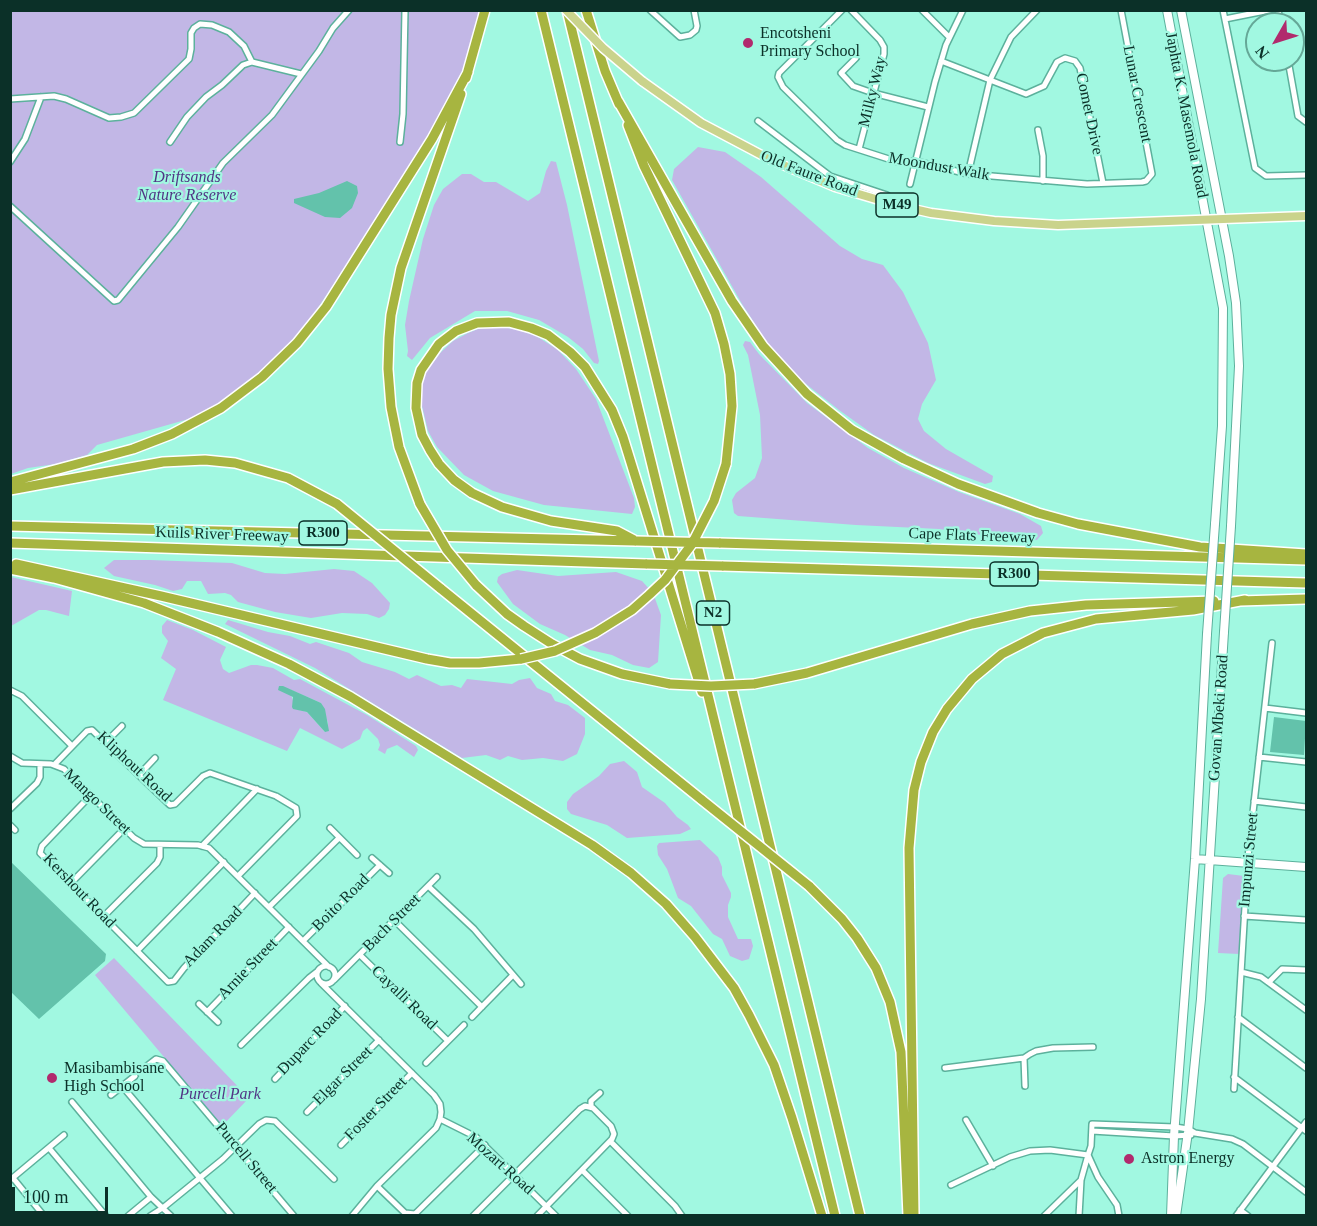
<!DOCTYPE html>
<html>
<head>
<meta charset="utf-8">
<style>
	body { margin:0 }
	#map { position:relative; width:1317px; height:1226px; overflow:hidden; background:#a1f8e1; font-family:Georgia,serif }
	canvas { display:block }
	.frame { position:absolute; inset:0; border:12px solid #0b3028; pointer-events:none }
	.north { position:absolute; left:1245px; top:12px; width:60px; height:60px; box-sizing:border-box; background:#a1f8e1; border:2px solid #65a897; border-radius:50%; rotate:231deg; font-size:16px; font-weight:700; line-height:24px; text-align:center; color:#0b3028 }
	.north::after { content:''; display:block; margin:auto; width:21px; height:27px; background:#b12a6d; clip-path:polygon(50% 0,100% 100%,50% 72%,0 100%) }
	.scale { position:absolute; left:12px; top:1187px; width:96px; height:27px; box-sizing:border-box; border:3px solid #0b3028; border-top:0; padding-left:8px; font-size:18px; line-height:21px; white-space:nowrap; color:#0b3028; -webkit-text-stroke:4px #a1f8e1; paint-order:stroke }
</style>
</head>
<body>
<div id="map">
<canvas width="1317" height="1226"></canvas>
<div class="frame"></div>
<div class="north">N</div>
<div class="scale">100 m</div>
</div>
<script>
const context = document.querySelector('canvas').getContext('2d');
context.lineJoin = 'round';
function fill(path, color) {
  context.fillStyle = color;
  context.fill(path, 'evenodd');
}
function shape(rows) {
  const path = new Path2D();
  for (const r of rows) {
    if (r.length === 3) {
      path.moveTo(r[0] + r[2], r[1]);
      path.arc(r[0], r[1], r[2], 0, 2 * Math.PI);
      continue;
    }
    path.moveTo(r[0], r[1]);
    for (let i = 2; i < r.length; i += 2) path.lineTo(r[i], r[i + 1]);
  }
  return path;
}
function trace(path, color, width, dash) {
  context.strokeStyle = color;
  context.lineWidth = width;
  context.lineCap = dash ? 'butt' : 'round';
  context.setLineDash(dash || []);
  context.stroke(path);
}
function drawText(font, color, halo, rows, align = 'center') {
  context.font = font + ' Georgia,serif';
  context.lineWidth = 4.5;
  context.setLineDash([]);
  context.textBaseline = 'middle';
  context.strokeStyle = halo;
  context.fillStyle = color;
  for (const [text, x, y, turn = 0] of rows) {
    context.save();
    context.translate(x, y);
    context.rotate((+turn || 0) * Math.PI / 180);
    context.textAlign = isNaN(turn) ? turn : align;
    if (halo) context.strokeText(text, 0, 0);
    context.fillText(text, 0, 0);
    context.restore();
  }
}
fill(shape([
	[10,11,483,11,478,41,431,130,371,228,300,335,224,409,97,445,87,455,56,464,28,468,11,474],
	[698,147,725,152,761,177,840,246,862,259,883,265,903,292,928,343,936,380,922,404,918,419,924,431,946,449,993,476,992,482,985,484,928,463,874,435,839,410,797,377,768,344,742,304,672,180,674,169],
	[551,161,556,162,567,205,599,361,598,364,594,363,583,349,568,337,539,320,507,311,475,311,430,338,412,360,407,356,408,351,405,325,409,301,423,239,434,205,443,189,462,174,471,174,484,182,496,182,528,201,540,193,546,171],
	[483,327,502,327,519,330,536,336,557,349,576,369,596,399,634,498,635,507,632,514,544,505,493,491,464,475,437,447,428,431,421,402,421,389,426,372,440,353,453,341,468,333],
	[745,341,750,342,759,354,807,403,868,448,904,468,959,492,1020,514,1041,526,1043,533,1037,540,1025,541,939,529,856,525,738,516,734,513,732,500,736,493,755,478,762,458,760,415,748,355,743,345],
	[114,560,150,560,232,563,265,573,285,574,334,569,354,571,372,583,390,603,389,609,385,615,379,618,367,614,342,613,311,618,275,612,238,602,231,595,225,593,208,594,201,581,187,581,182,589,173,591,155,585,114,576,104,568],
	[517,570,558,576,616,572,642,581,653,593,661,615,658,662,649,668,633,665,612,655,590,650,565,635,540,624,513,604,497,582,498,577,502,574],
	[11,577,72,591,69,616,46,610,39,610,11,626],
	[167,620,193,630,226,647,220,660,223,669,229,673,251,665,257,665,273,668,294,680,300,679,367,715,416,746,418,750,414,757,397,745,387,749,385,754,378,750,380,745,378,739,367,728,363,731,360,739,342,749,300,728,287,751,163,700,176,669,161,658,168,641,162,633,162,626],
	[289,689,321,703,328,723,325,732,307,712,296,709],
	[228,620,268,632,290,636,310,644,316,642,349,653,362,662,395,672,409,679,417,675,441,686,452,685,461,688,467,679,512,684,519,680,530,678,537,688,551,694,555,701,568,705,585,718,585,734,577,754,563,761,543,758,522,760,508,756,500,760,486,755,462,758,315,668,225,624],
	[624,761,637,772,642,787,665,803,677,817,688,825,691,829,680,834,627,838,607,825,571,814,567,809,567,802,573,794,599,776,610,764],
	[700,840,718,857,722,867,722,875,731,893,731,897,728,905,728,917,738,939,751,939,753,946,749,959,742,961,730,956,722,939,713,934,691,906,678,898,667,869,658,855,657,846,659,843],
	[1228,874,1244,876,1239,954,1218,953,1223,878],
	[114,958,249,1098,222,1126,95,975]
]), '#c2b7e6');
fill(shape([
	[347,181,357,186,358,193,352,208,340,218,325,217,294,203,294,199,319,193],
	[279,686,283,686,321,703,325,709,329,731,325,732,307,712,293,709,292,707,293,697,278,690],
	[1274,717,1306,721,1304,755,1270,752],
	[10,861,106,954,105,961,39,1019,11,992]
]), '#63c2ab');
const street = shape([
	[650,10,680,37,690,35,696,30,697,26,694,10],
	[842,10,779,73,778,77,783,87,837,140,845,145,898,162,915,161,968,174,1087,184,1142,182,1146,181,1152,174,1121,10],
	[851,10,880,40,884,47,884,54,859,149],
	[922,10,949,37],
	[1223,10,1255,168,1266,176,1306,175],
	[1278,10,1281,24],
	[1225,19,1270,10],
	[856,58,841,73,853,86,873,93,928,107],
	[1288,60,1298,116,1306,122],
	[941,61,1026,94,1044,86,1057,62,1065,58,1075,61,1080,68,1103,183],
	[10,99,54,96,66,99,109,118,121,117,134,113,189,59,191,49,191,33,194,28,200,24,212,25,229,32,244,46,252,62],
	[758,121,830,176,887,195,896,205],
	[1038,130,1043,156,1043,181],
	[170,142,187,117,206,97,222,85,243,65,252,62,301,74],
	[400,142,403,114,405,10],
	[10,162,25,139,41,97],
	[968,174,990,80,1011,37,1037,10],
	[910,184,935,82,946,45,963,10],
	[10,206,114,301,118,300,178,227,223,163,272,115,319,51,333,28,349,10],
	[10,690,22,696,72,746],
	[1265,708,1306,713],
	[106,742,122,726],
	[10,756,22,763,51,764,64,769,134,838,144,844,198,845,209,848,329,967],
	[1259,757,1306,762],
	[54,765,87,731,92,730,170,805,175,804,203,776,210,773,276,796,296,808,297,816,238,876],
	[139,775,155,758],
	[91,795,42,846,40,853,168,982,174,981,184,968,255,893],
	[1254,801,1306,807],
	[10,809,37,783,40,777,40,764],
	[10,825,15,830],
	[330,828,357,855],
	[202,846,257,789],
	[372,858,389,873],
	[70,884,124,829],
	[428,886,474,929,521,984],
	[269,907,339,838],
	[1244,916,1306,920],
	[103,917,157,863,160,857,160,846],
	[394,920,482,1007],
	[303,941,380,865],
	[137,951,224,862],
	[360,955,448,1041],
	[326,975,9],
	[1241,972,1261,977,1306,1010],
	[334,980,437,877],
	[1269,982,1282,969,1306,970],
	[321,983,434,1095,440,1104,441,1112,440,1119,436,1128,377,1186,352,1216],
	[199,1004,218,1022],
	[207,1012,289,927],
	[472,1017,513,975],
	[1238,1017,1306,1068],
	[241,1045,309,978,318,971],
	[426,1063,464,1025],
	[147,1066,156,1059,163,1061,294,1216],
	[945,1068,1024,1058],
	[1234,1077,1306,1131],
	[275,1079,345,1006],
	[122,1086,232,1216],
	[1025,1086,1024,1058,1030,1054,1036,1051,1053,1048,1093,1047],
	[1234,1089,1248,857,1272,643],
	[111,1095,135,1076],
	[72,1102,151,1197,171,1216],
	[591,1107,591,1101,600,1093],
	[307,1112,379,1040],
	[440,1119,476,1137,556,1216],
	[966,1120,993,1166],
	[1092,1131,1174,1136,1191,1135],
	[610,1141,675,1206,682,1216],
	[341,1145,412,1073],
	[49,1148,106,1216],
	[1088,1155,1098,1177,1117,1205,1119,1216],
	[582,1170,628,1216],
	[13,1178,44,1216],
	[10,1180,64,1135],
	[951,1185,1010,1157,1030,1151,1050,1150,1088,1155,1091,1146,1092,1124,1175,1127,1188,1129,1195,1133,1232,1139,1243,1144,1306,1192],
	[377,1186,405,1213,415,1214,485,1145],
	[1240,1210,1248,1216],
	[128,1216,151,1197],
	[150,1216,164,1207,223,1159,259,1124,266,1120,275,1121,334,1179],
	[473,1216,580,1109,585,1106,593,1108,611,1126,614,1134,612,1139,537,1216],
	[1044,1216,1081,1180],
	[1079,1216,1081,1180,1088,1155],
	[1236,1216,1306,1122]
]);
const secondary = shape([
	[1167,10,1223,308,1222,426,1215,524],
	[1181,10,1229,256,1236,303,1239,366,1231,526],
	[1195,859,1306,867],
	[1171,1216,1174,1136,1195,859,1207,634],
	[1176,1216,1188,1132,1201,999,1224,632]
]);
const primary = shape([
	[642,81,701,123,771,160,835,187,896,205,931,213,994,221,1058,225,1306,216]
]);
const highway = shape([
	[541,10,835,1216],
	[567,10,860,1216],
	[586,10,605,71,619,104],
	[466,78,485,10],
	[618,101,732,301,763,346,807,394,852,430,904,459,958,484,1038,513,1078,524,1200,547,1306,554],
	[628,125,644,166,715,313,724,344,730,374,732,406,726,464],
	[10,482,133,449,172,434,221,408,262,377,297,343,326,307,432,139,468,72],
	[10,490,163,462,205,460,235,463,288,478,337,504],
	[420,504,399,447,391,407,388,369,389,338,391,315,401,268,461,94],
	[10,526,635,541],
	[636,541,617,531,551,521,502,507,472,493,454,480,439,464,430,450,422,435,416,408,417,383,421,370,439,344,456,331,477,323,509,322,531,328,548,335,570,352,585,367,612,410,623,437,702,692],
	[10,543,647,564],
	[719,543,1306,560],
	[16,564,161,596,427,659,450,663,479,663,521,659],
	[722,566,1306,583],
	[10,569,54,578,144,603,218,632,289,664,351,697,592,845,631,873,666,904,695,937,734,988,749,1015,774,1065,792,1118,822,1216],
	[476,585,507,614,524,626,552,644,580,659,622,674,670,684],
	[440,588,702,800],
	[1240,601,1306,599],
	[754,684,807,673,972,624,1030,611,1086,605,1214,601],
	[809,886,842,919,857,938,876,968,890,1002,901,1052,908,1216],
	[914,1216,909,848,914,790,921,762,933,732,947,709,972,679,1002,654,1043,633,1096,619,1193,610,1245,600]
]);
trace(street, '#5cb19c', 8);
trace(secondary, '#5cb19c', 10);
trace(primary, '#fff', 11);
trace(highway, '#fff', 12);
trace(street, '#fff', 5);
trace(secondary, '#fff', 8);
trace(primary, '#cad38c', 8);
trace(highway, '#a7b540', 9);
const secondaryBridge = shape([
	[1224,632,1231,526],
	[1207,634,1215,524]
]);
const primaryBridge = shape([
	[566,10,603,48,642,81]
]);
const highwayBridge = shape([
	[337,504,440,588],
	[420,504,447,550,476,585],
	[636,541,719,543],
	[647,564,722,566],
	[521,659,555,651,595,633,632,610,649,595,665,580,692,544,714,501,726,464],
	[670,684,711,686,754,684],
	[702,800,809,886]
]);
trace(secondaryBridge, '#5cb19c', 10, []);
trace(primaryBridge, '#fff', 11, []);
trace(highwayBridge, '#fff', 12, []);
trace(secondaryBridge, '#fff', 8);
trace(primaryBridge, '#cad38c', 8);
trace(highwayBridge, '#a7b540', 9);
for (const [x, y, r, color] of [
	[748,43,6,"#b12a6d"],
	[52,1078,6,"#b12a6d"],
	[1129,1159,6,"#b12a6d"]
]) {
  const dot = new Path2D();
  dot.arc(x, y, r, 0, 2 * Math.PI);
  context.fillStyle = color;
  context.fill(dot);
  trace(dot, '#a1f8e1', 2);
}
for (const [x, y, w] of [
	[897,205,42],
	[323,533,48],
	[1014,574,48],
	[713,613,33]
]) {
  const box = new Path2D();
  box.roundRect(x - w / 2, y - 12, w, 24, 4.5);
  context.fillStyle = '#a1f8e1';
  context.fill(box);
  trace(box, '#0b3028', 1.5);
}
drawText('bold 15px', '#0b3028', null, [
	["M49",897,205],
	["R300",323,533],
	["R300",1014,574],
	["N2",713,613]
]);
drawText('16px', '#0b3028', '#a1f8e1', [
	["Encotsheni",760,34],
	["Primary School",760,52],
	["Masibambisane",64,1069],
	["High School",64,1087],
	["Astron Energy",1141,1159]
], 'left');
drawText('16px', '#0b3028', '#a1f8e1', [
	["Milky Way",873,92,-76],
	["Lunar Crescent",1137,94,79],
	["Comet Drive",1089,114,78],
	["Japhta K. Masemola Road",1186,115,79],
	["Moondust Walk",939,167,10],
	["Old Faure Road",809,174,21],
	["Kuils River Freeway",222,535,2],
	["Cape Flats Freeway",972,536,2],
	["Govan Mbeki Road",1219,718,-86],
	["Kliphout Road",134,767,43],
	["Mango Street",97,802,44],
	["Impunzi Street",1249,860,-85],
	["Kershout Road",79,891,46],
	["Boito Road",341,903,-45],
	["Bach Street",392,923,-45],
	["Adam Road",213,937,-46],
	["Arnie Street",248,969,-46],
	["Cayalli Road",404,998,44],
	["Duparc Road",310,1042,-46],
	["Elgar Street",343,1076,-45],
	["Foster Street",376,1109,-46],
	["Purcell Street",246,1158,50],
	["Mozart Road",500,1164,42]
]);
drawText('italic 16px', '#513685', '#a1f8e1', [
	["Driftsands",187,178],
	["Nature Reserve",187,196],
	["Purcell Park",220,1095]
]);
</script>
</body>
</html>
